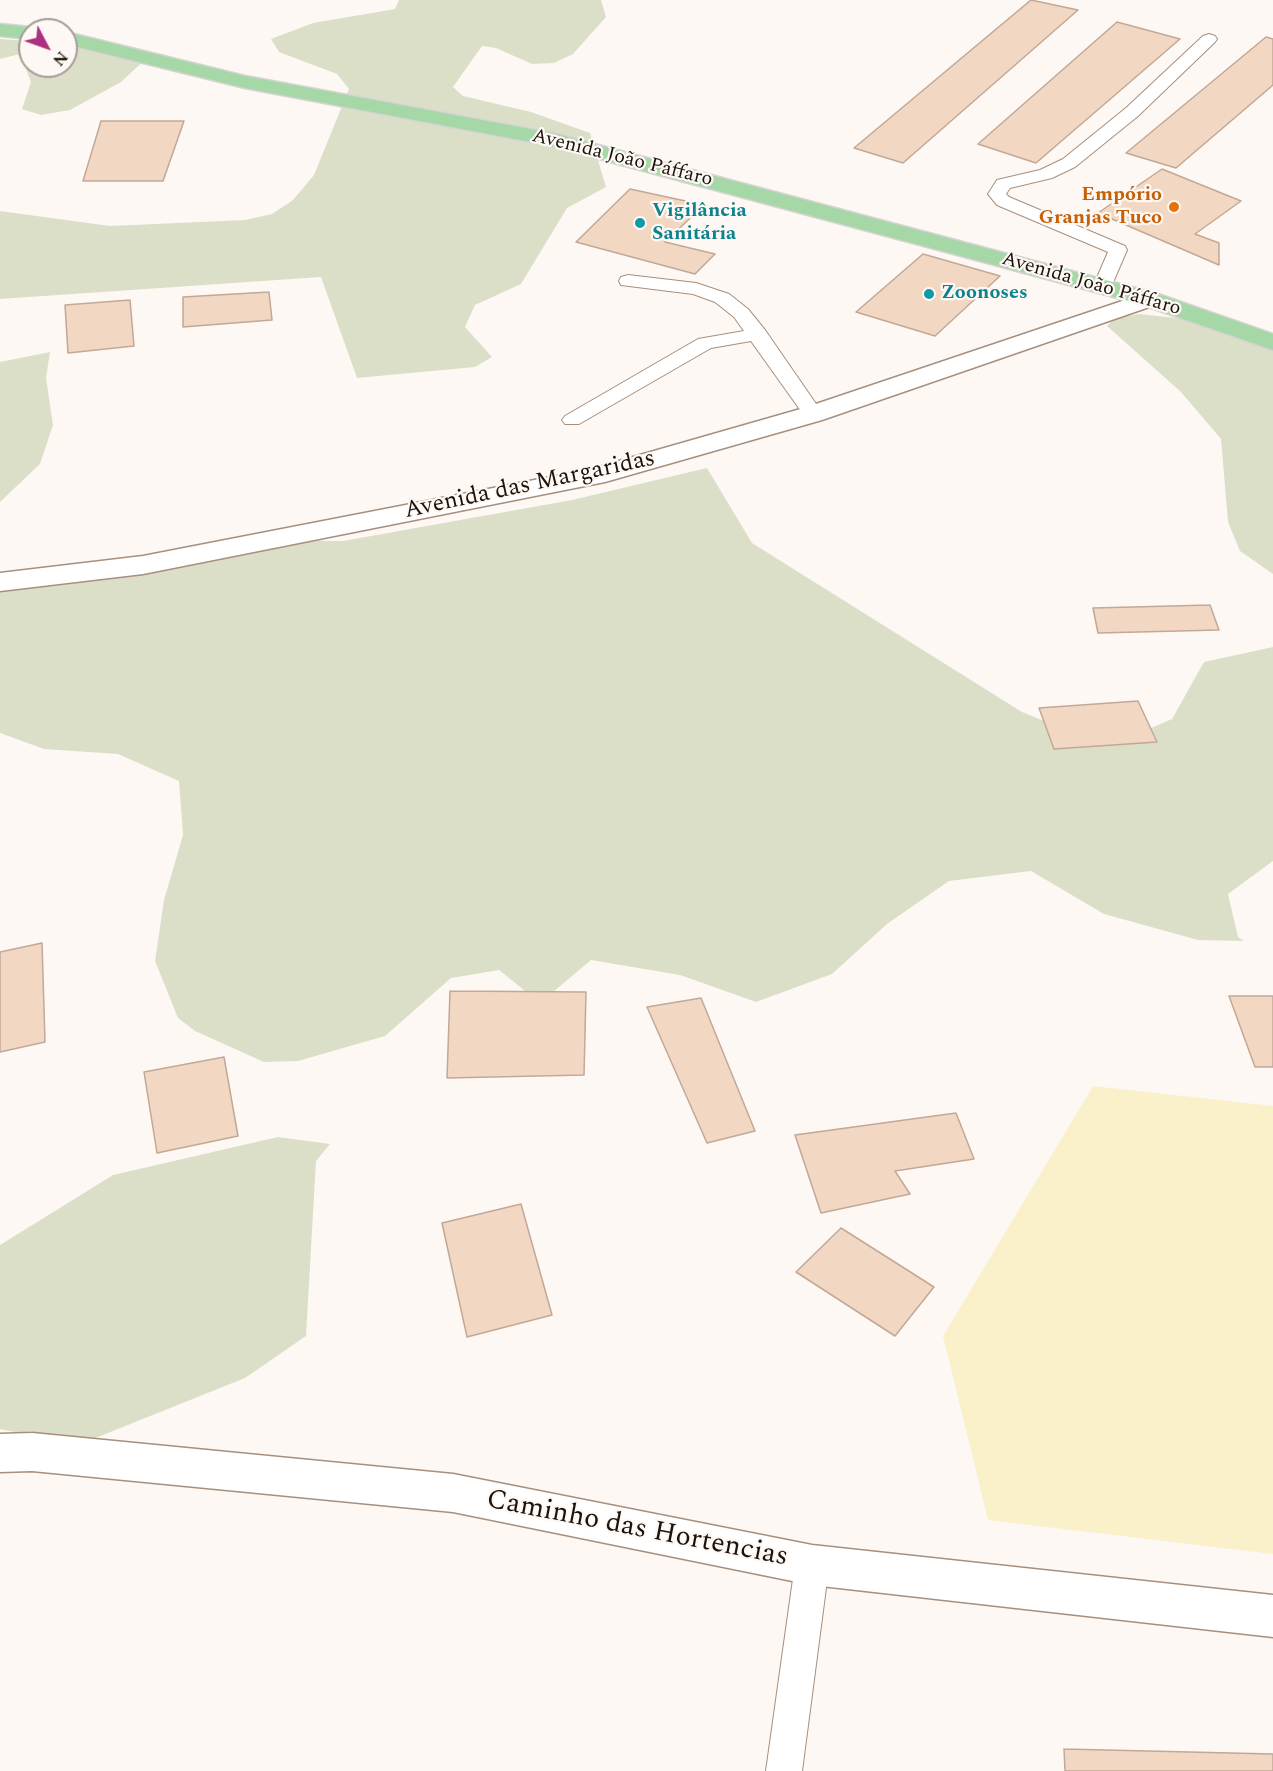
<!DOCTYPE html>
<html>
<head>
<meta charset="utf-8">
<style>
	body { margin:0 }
	#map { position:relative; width:1273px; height:1771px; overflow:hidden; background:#fef8f4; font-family:Spectral,serif }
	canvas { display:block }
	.north { position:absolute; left:18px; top:18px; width:60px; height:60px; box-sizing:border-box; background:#fef8f4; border:2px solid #a39c97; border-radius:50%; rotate:131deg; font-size:16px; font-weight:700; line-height:24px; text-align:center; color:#1b120b }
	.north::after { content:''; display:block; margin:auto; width:21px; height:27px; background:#ac3081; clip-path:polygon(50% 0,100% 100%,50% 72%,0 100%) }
</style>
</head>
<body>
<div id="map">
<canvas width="1273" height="1771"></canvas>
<div class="north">N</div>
</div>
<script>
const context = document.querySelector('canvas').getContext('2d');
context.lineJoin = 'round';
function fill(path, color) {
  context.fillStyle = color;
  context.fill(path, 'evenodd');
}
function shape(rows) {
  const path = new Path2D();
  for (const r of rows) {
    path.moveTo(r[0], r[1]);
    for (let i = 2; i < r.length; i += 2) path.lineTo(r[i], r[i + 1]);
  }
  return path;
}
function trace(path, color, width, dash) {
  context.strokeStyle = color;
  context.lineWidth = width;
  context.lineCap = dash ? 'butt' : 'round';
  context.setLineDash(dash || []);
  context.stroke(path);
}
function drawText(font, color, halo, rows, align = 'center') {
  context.font = font + ' Spectral,serif';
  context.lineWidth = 4.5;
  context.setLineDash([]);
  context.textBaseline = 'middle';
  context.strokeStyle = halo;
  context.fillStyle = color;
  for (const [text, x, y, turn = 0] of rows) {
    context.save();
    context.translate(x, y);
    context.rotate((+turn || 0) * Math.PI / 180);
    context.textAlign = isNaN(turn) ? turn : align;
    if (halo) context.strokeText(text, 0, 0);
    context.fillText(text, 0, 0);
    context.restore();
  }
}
fill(shape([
	[399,0,601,0,606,17,573,54,554,63,532,64,496,48,482,46,453,87,463,96,531,112,590,133,606,187,567,208,521,284,475,305,465,327,492,357,475,367,357,378,321,277,0,299,0,211,110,226,245,220,272,214,293,200,314,175,349,89,337,74,279,52,271,39,313,23,395,9],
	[0,39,30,41,30,66,66,66,66,46,149,56,121,82,70,110,41,115,22,109,31,82,20,54,0,59],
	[1139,314,1203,321,1273,342,1273,574,1240,551,1228,522,1221,439,1181,392,1107,326,1115,318],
	[50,352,46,378,53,425,40,464,0,502,0,362],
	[707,468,752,543,1022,712,1081,736,1123,740,1172,719,1204,662,1273,647,1273,861,1228,894,1238,937,1244,941,1198,940,1104,914,1031,871,949,881,887,924,832,974,756,1002,680,975,591,960,540,1003,499,970,451,978,385,1036,298,1061,264,1062,195,1031,178,1018,155,961,164,900,183,835,179,781,118,754,44,749,0,733,0,582,270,540,343,541,572,500],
	[278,1137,330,1144,316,1161,306,1336,245,1378,78,1445,0,1429,0,1245,113,1175]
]), '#dcdfc8');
fill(shape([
	[1093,1086,1273,1106,1273,1554,988,1520,943,1336]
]), '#faf0ca');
const building = shape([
	[1031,0,1078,10,903,163,854,148,1031,0],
	[1117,22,1180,39,1036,163,978,144,1117,22],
	[1266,37,1273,39,1273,85,1176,168,1126,153,1266,37],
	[101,121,184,121,163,181,83,181,101,121],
	[1162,169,1241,201,1195,234,1219,243,1219,265,1098,213,1162,169],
	[630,189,704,205,665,242,715,254,695,274,576,242,630,189],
	[923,254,1000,276,935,336,856,312,923,254],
	[269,292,272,320,183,327,183,297,269,292],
	[130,300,134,346,68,353,65,305,130,300],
	[1210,605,1219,630,1098,633,1093,608,1210,605],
	[1138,701,1157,742,1054,749,1039,708,1138,701],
	[42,943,45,1042,0,1052,0,952,42,943],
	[450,991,586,992,584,1075,447,1078,450,991],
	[1229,996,1273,996,1273,1067,1255,1067,1229,996],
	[701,998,755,1131,707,1143,647,1007,701,998],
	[224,1057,238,1136,157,1153,144,1072,224,1057],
	[956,1113,974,1159,895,1171,910,1194,821,1213,795,1135,956,1113],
	[521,1204,552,1315,467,1337,442,1223,521,1204],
	[841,1228,934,1287,895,1336,796,1272,841,1228],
	[1064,1749,1273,1754,1273,1771,1065,1771,1064,1749]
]);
fill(building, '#f2d7c2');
trace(building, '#c2a896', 1.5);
const lane = shape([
	[1209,34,1215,36,1217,39,1215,42,1138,116,1075,167,1052,178,1010,188,1006,194,1009,197,1125,246,1127,250,1111,287,1109,291,1095,291,1093,287,1108,252,997,205,988,194,997,180,1040,170,1063,159,1126,108,1203,36,1209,34],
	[628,275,696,283,729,294,748,309,765,330,823,414,820,418,806,418,751,341,711,348,579,424,565,424,562,420,565,416,698,339,744,331,734,317,715,302,693,294,621,285,619,281,621,277,628,275],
	[812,1549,824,1554,829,1565,802,1771,766,1771,795,1565,800,1554,812,1549]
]);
const street = shape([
	[1149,292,1158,294,1161,299,1158,304,822,420,605,482,143,574,0,591,0,573,143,556,591,469,804,408,1149,292],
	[32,1433,453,1474,812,1545,1273,1595,1273,1637,812,1585,453,1512,32,1471,0,1472,0,1434,32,1433]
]);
const primary = shape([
	[0,24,30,27,38,30,30,30,30,39,0,36,0,24],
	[66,32,245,76,557,134,1158,294,1273,334,1273,350,1140,304,547,145,245,88,66,44,66,32]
]);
trace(lane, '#a78f7d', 2);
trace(street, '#a78f7d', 3);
trace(primary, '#d6d4d3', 3);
fill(lane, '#fff');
fill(street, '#fff');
fill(primary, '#a6d7a7');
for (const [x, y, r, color] of [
	[1174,207,6,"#e8710a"],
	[640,223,6,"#0f9aa8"],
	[929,294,6,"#0f9aa8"]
]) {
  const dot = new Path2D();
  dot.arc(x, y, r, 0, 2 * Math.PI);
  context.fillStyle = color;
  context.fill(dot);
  trace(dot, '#fef8f4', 2);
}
drawText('20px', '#1b120b', '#fef8f4', [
	["Avenida João Páffaro",622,159,14],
	["Avenida João Páffaro",1091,285,16]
]);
drawText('bold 20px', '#c56008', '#fef8f4', [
	["Empório",1162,196],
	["Granjas Tuco",1162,219]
], 'right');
drawText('bold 20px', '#0d838f', '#fef8f4', [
	["Vigilância",652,212],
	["Sanitária",652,235],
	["Zoonoses",941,294]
], 'left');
drawText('24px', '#1b120b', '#fef8f4', [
	["Avenida das Margaridas",530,486,-12]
]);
drawText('28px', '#1b120b', '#fef8f4', [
	["Caminho das Hortencias",637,1530,11]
]);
</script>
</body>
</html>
